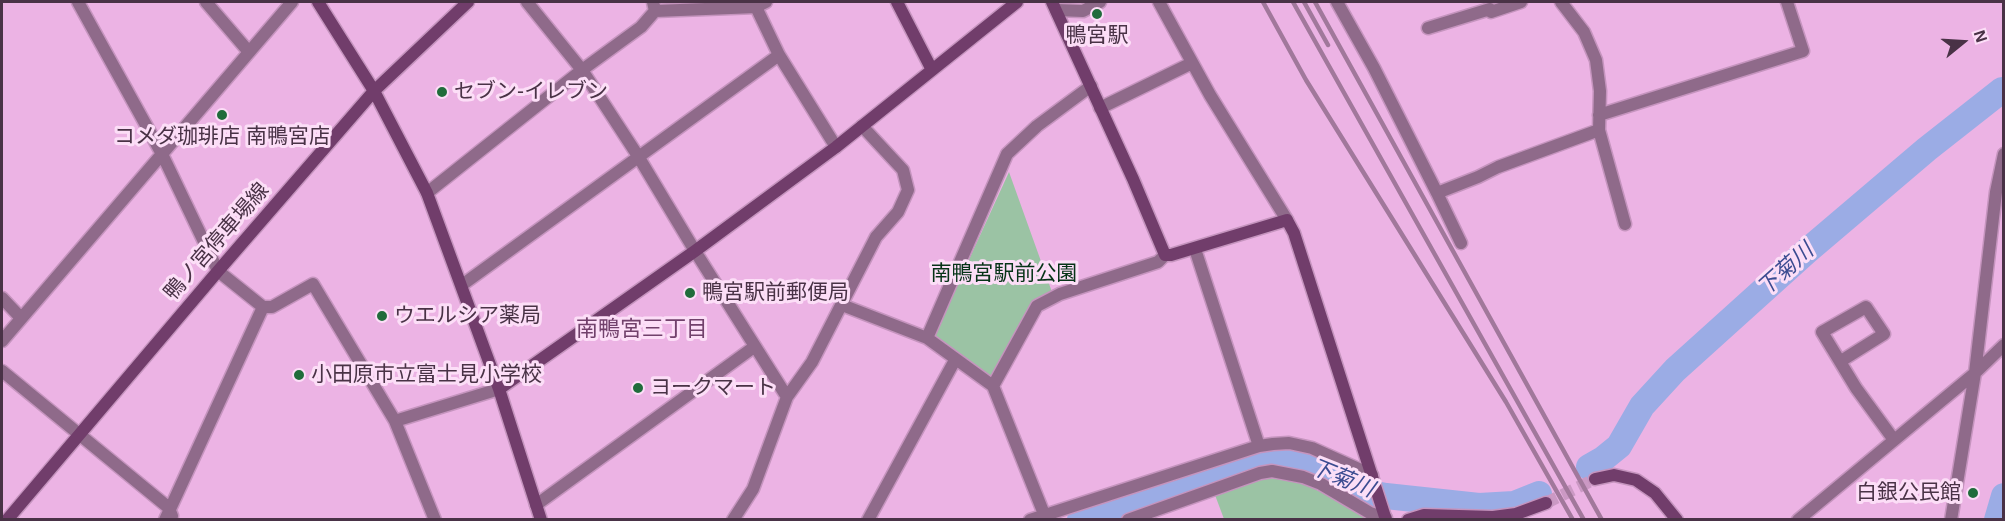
<!DOCTYPE html>
<html>
<head>
<meta charset="utf-8">
<style>
	body { margin:0 }
	#map { position:relative; width:2005px; height:521px; overflow:hidden; background:#ecb3e4; font-family:Helvetica,sans-serif }
	canvas { display:block }
	.frame { position:absolute; inset:0; border:3px solid #493246; pointer-events:none }
	.north { position:absolute; left:1933px; top:12px; width:60px; height:60px; -webkit-text-stroke:4px #fcdef7; paint-order:stroke; rotate:72deg; font-size:16px; font-weight:700; line-height:24px; text-align:center; color:#493246 }
	.north::after { content:''; display:block; margin:auto; width:21px; height:27px; background:#493246; clip-path:polygon(50% 0,100% 100%,50% 72%,0 100%) }
</style>
</head>
<body>
<div id="map">
<canvas width="2005" height="521"></canvas>
<div class="frame"></div>
<div class="north">N</div>
</div>
<script>
const context = document.querySelector('canvas').getContext('2d');
context.lineJoin = 'round';
function fill(path, color) {
  context.fillStyle = color;
  context.fill(path, 'evenodd');
}
function shape(rows) {
  const path = new Path2D();
  for (const r of rows) {
    path.moveTo(r[0], r[1]);
    for (let i = 2; i < r.length; i += 2) path.lineTo(r[i], r[i + 1]);
  }
  return path;
}
function trace(path, color, width, dash) {
  context.strokeStyle = color;
  context.lineWidth = width;
  context.lineCap = dash ? 'butt' : 'round';
  context.setLineDash(dash || []);
  context.stroke(path);
}
function drawText(font, color, halo, rows, align = 'center') {
  context.font = font + ' Helvetica,"Noto Sans JP",sans-serif';
  context.lineWidth = 6;
  context.setLineDash([]);
  context.textBaseline = 'middle';
  context.strokeStyle = halo;
  context.fillStyle = color;
  for (const [text, x, y, turn = 0] of rows) {
    context.save();
    context.translate(x, y);
    context.rotate((+turn || 0) * Math.PI / 180);
    context.textAlign = isNaN(turn) ? turn : align;
    if (halo) context.strokeText(text, 0, 0);
    context.fillText(text, 0, 0);
    context.restore();
  }
}
fill(shape([
	[1009,172,1052,292,1031,303,991,378,934,336],
	[1266,478,1298,480,1371,519,1224,519,1215,495]
]), '#9bc3a4');
trace(shape([
	[1589,467,1603,459,1619,446,1642,406,1675,370,1807,251,1927,149,2002,90],
	[1080,520,1264,460,1290,459,1309,463,1364,492,1386,496,1479,506,1514,504,1539,494],
	[1997,520,2004,496]
]), '#9bace5', 26);
trace(shape([
	[1546,503,1595,479]
]), '#cb99c4', 12, [12, 6]);
const street = shape([
	[78,2,162,154,218,271,263,307,165,520],
	[206,2,249,52],
	[527,2,582,70,638,156,695,251,787,397],
	[756,2,756,7,779,55,836,147],
	[1159,2,1210,95,1287,220],
	[1337,2,1374,68,1437,193,1478,177,1498,167,1599,130,1600,91,1596,60,1584,32,1561,2],
	[1056,10,1083,11,1100,2],
	[655,11,756,7,766,2],
	[1428,28,1490,9,1491,12,1521,2],
	[1100,108,1192,63],
	[1599,115,1803,51,1787,2],
	[1599,130,1625,224],
	[427,193,582,70,641,27,655,11,653,2],
	[1437,193,1461,243],
	[1195,249,1259,446],
	[462,285,779,55],
	[2,298,21,318],
	[842,305,927,338,993,386,1046,519],
	[263,307,272,307,313,284,395,421,435,520],
	[927,338,1007,154,1037,126,1091,86],
	[2,341,292,2],
	[1841,361,1884,334,1866,307,1822,332,1856,388,1894,440],
	[2,371,169,508,172,516],
	[993,386,1037,306,1060,294,1158,262,1165,255],
	[395,421,499,389],
	[536,505,754,347],
	[733,520,753,489,787,397,812,362,876,237,898,212,908,190,903,170,862,126],
	[868,520,955,360],
	[1030,520,1259,446,1273,444,1289,443,1312,448,1372,475],
	[1128,520,1260,473,1272,471,1303,477,1321,484,1370,513,1386,518],
	[1798,520,1975,373,2004,345],
	[1951,520,1975,373,1996,192,2004,154]
]);
const secondary = shape([
	[318,2,374,91,427,193,499,389,541,520],
	[897,2,932,70],
	[1052,2,1133,179,1165,255,1171,255,1287,220,1294,233,1386,520],
	[499,389,695,251,836,147,1017,2],
	[1595,479,1614,475,1636,480,1655,493,1677,520],
	[7,520,218,271,374,91,468,2],
	[1408,520,1424,515,1493,517,1516,514,1546,503]
]);
trace(street, '#c594be', 15);
trace(secondary, '#c594be', 15);
trace(street, '#8f6a8a', 12);
trace(secondary, '#713d6b', 12);
trace(shape([
	[1263,2,1306,80,1506,402,1573,520],
	[1293,2,1584,520],
	[1304,2,1328,45],
	[1315,2,1602,520]
]), '#a1789b', 4.5);
for (const [x, y, r, color] of [
	[1097,14,6,"#206c3b"],
	[442,92,6,"#206c3b"],
	[222,115,6,"#206c3b"],
	[690,293,6,"#206c3b"],
	[382,316,6,"#206c3b"],
	[299,375,6,"#206c3b"],
	[638,388,6,"#206c3b"],
	[1973,493,6,"#206c3b"]
]) {
  const dot = new Path2D();
  dot.arc(x, y, r, 0, 2 * Math.PI);
  context.fillStyle = color;
  context.fill(dot);
  trace(dot, '#fcdef7', 2);
}
drawText('21px', '#493246', '#fcdef7', [
	["鴨宮駅",1097,36,"center"],
	["セブン-イレブン",454,92],
	["コメダ珈琲店 南鴨宮店",222,137,"center"],
	["鴨宮駅前郵便局",702,293],
	["ウエルシア薬局",394,316],
	["小田原市立富士見小学校",311,375],
	["ヨークマート",650,388],
	["白銀公民館",1961,493,"right"]
], 'left');
drawText('21px', '#493246', '#fcdef7', [
	["鴨ノ宮停車場線",217,242,-49]
]);
drawText('21px', '#063317', '#fcdef7', [
	["南鴨宮駅前公園",1004,274]
]);
drawText('italic 22px', '#3c4c91', '#fcdef7', [
	["下菊川",1786,270,-42],
	["下菊川",1342,479,22]
]);
drawText('22px', '#72416c', '#fcdef7', [
	["南鴨宮三丁目",642,330]
]);
</script>
</body>
</html>
